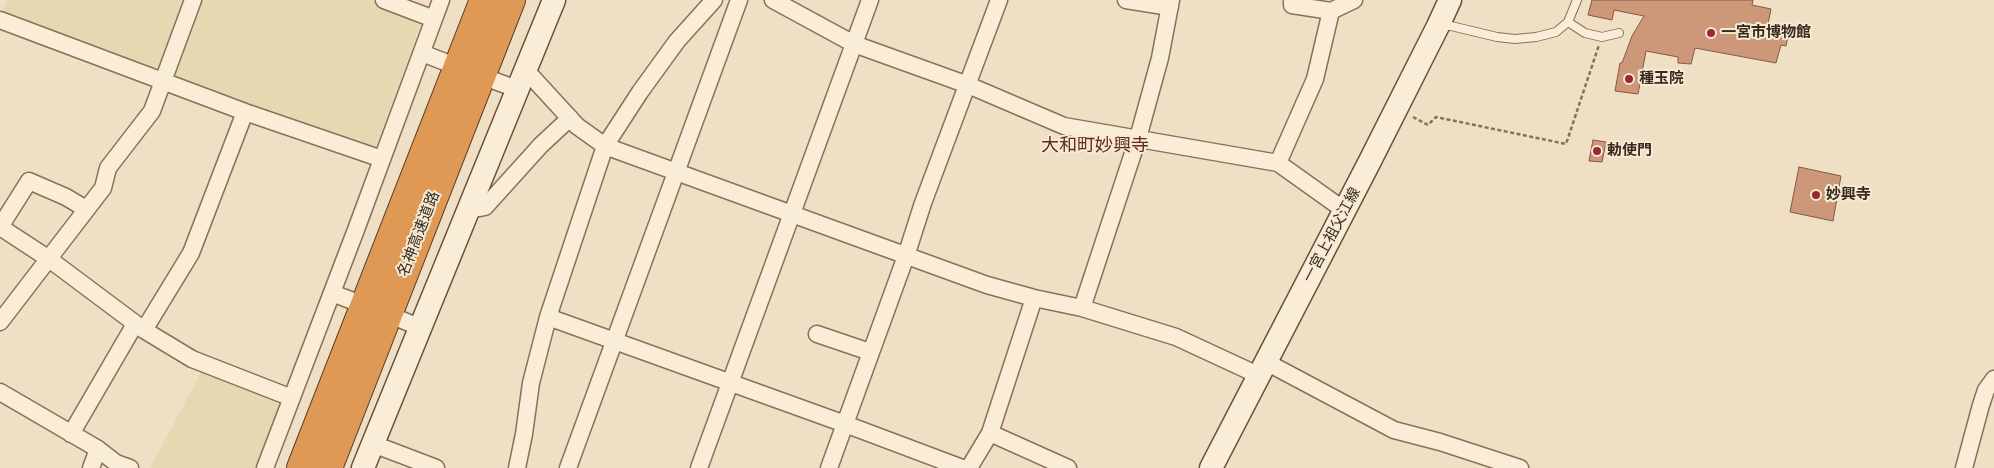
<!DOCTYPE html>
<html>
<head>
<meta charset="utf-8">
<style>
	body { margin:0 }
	canvas { display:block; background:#efdfc4 }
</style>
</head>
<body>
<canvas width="1994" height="468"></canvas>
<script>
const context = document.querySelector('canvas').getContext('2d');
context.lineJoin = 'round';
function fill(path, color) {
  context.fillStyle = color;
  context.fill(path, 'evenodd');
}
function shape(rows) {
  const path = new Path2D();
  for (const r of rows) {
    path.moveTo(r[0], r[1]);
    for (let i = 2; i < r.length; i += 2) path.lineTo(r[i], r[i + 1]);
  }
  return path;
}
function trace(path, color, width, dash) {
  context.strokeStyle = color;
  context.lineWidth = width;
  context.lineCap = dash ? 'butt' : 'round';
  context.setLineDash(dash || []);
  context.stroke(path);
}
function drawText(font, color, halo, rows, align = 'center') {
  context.font = font + ' "Noto Serif","Noto Sans JP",serif';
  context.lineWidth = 4;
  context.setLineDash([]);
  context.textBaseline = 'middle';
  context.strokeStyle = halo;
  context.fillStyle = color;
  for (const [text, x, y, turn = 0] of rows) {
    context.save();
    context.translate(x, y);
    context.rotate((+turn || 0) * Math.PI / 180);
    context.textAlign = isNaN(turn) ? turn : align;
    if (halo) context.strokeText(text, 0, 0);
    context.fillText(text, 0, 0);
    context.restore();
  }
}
fill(shape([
	[7,0,183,0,157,70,3,11],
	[200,0,373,0,423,18,374,151,175,76,172,70],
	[204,367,281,401,255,468,150,468]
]), '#e4d9b1');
const building = shape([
	[1592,0,1753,0,1752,5,1771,9,1768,24,1789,30,1786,46,1781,45,1776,63,1695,48,1691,64,1678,63,1678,57,1646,51,1638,94,1615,91,1620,63,1622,63,1632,36,1644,16,1614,10,1612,20,1588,15,1592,0],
	[1593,140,1606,142,1602,162,1589,161,1593,140],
	[1799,167,1841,176,1833,221,1790,212,1799,167]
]);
fill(building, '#cd9779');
trace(building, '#895840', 1);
const lane = shape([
	[1568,22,1585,33,1602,37,1619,33],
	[1442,26,1451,26,1497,37,1515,39,1536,37,1556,32,1568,22,1577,0]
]);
const street = shape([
	[384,0,434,19],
	[773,0,854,44,968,85,1064,126,1278,163,1344,210],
	[1126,0,1170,7],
	[1292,0,1292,5,1331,11],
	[0,20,245,112,382,159],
	[422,53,445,62],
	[524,73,532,77,577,126,605,146,987,285,1034,298,990,433,969,468],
	[495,81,517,89],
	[1278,163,1315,79,1331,11,1354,0],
	[469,210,485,207,541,145,570,118],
	[0,227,49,259,144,330,192,359,292,398],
	[0,227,29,181,66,197,86,209],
	[332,293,353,301],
	[1034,298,1082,308,1176,337,1258,375],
	[1082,308,1138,138,1160,58,1171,0],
	[548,317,845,424,962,468],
	[402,320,421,328],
	[0,322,103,188,108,168,152,111,193,0],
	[144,330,191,253,245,112],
	[817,334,870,352],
	[1266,362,1394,430,1440,442,1520,468],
	[0,392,98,449,116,463,130,468],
	[990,433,1068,468],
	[71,434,135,324],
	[373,444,436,468],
	[91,468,98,449],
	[265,468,357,227,441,0],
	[517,468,524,434,531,383,548,317,605,146,640,92,677,41,714,0],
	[568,468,739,0],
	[699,468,870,0],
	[829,468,906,256,923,203,999,0],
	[1964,468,1981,405,1986,390,1994,379]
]);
const secondary = shape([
	[363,468,554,0],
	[1211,468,1370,161,1438,26,1450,0]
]);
const highway = shape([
	[301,468,484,0],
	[328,468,511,0]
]);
trace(lane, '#8a705a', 10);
trace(street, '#8a705a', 19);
trace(secondary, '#6b513d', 25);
trace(highway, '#573f2e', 30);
trace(shape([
	[1413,117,1428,125,1436,117,1566,144,1599,45]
]), '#8a705a', 2.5, [4, 2.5]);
trace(lane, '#f9edd7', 8);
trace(street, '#f9edd7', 16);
trace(secondary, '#f9edd7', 22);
trace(highway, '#df9954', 28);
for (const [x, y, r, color] of [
	[1711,33,5,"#992931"],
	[1629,79,5,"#992931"],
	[1597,151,5,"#992931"],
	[1816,195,5,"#992931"]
]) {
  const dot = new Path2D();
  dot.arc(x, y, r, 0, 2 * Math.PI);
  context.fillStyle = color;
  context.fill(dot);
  trace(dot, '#f6ead4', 2);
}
drawText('bold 15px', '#392a1e', '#f6ead4', [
	["一宮市博物館",1721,33],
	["種玉院",1639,79],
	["勅使門",1607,151],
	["妙興寺",1826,195]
], 'left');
drawText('15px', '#392a1e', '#f6ead4', [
	["名神高速道路",419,234,-69],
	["一宮上祖父江線",1332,235,-62]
]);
drawText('18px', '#67281d', '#f6ead4', [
	["大和町妙興寺",1095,146]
]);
</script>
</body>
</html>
